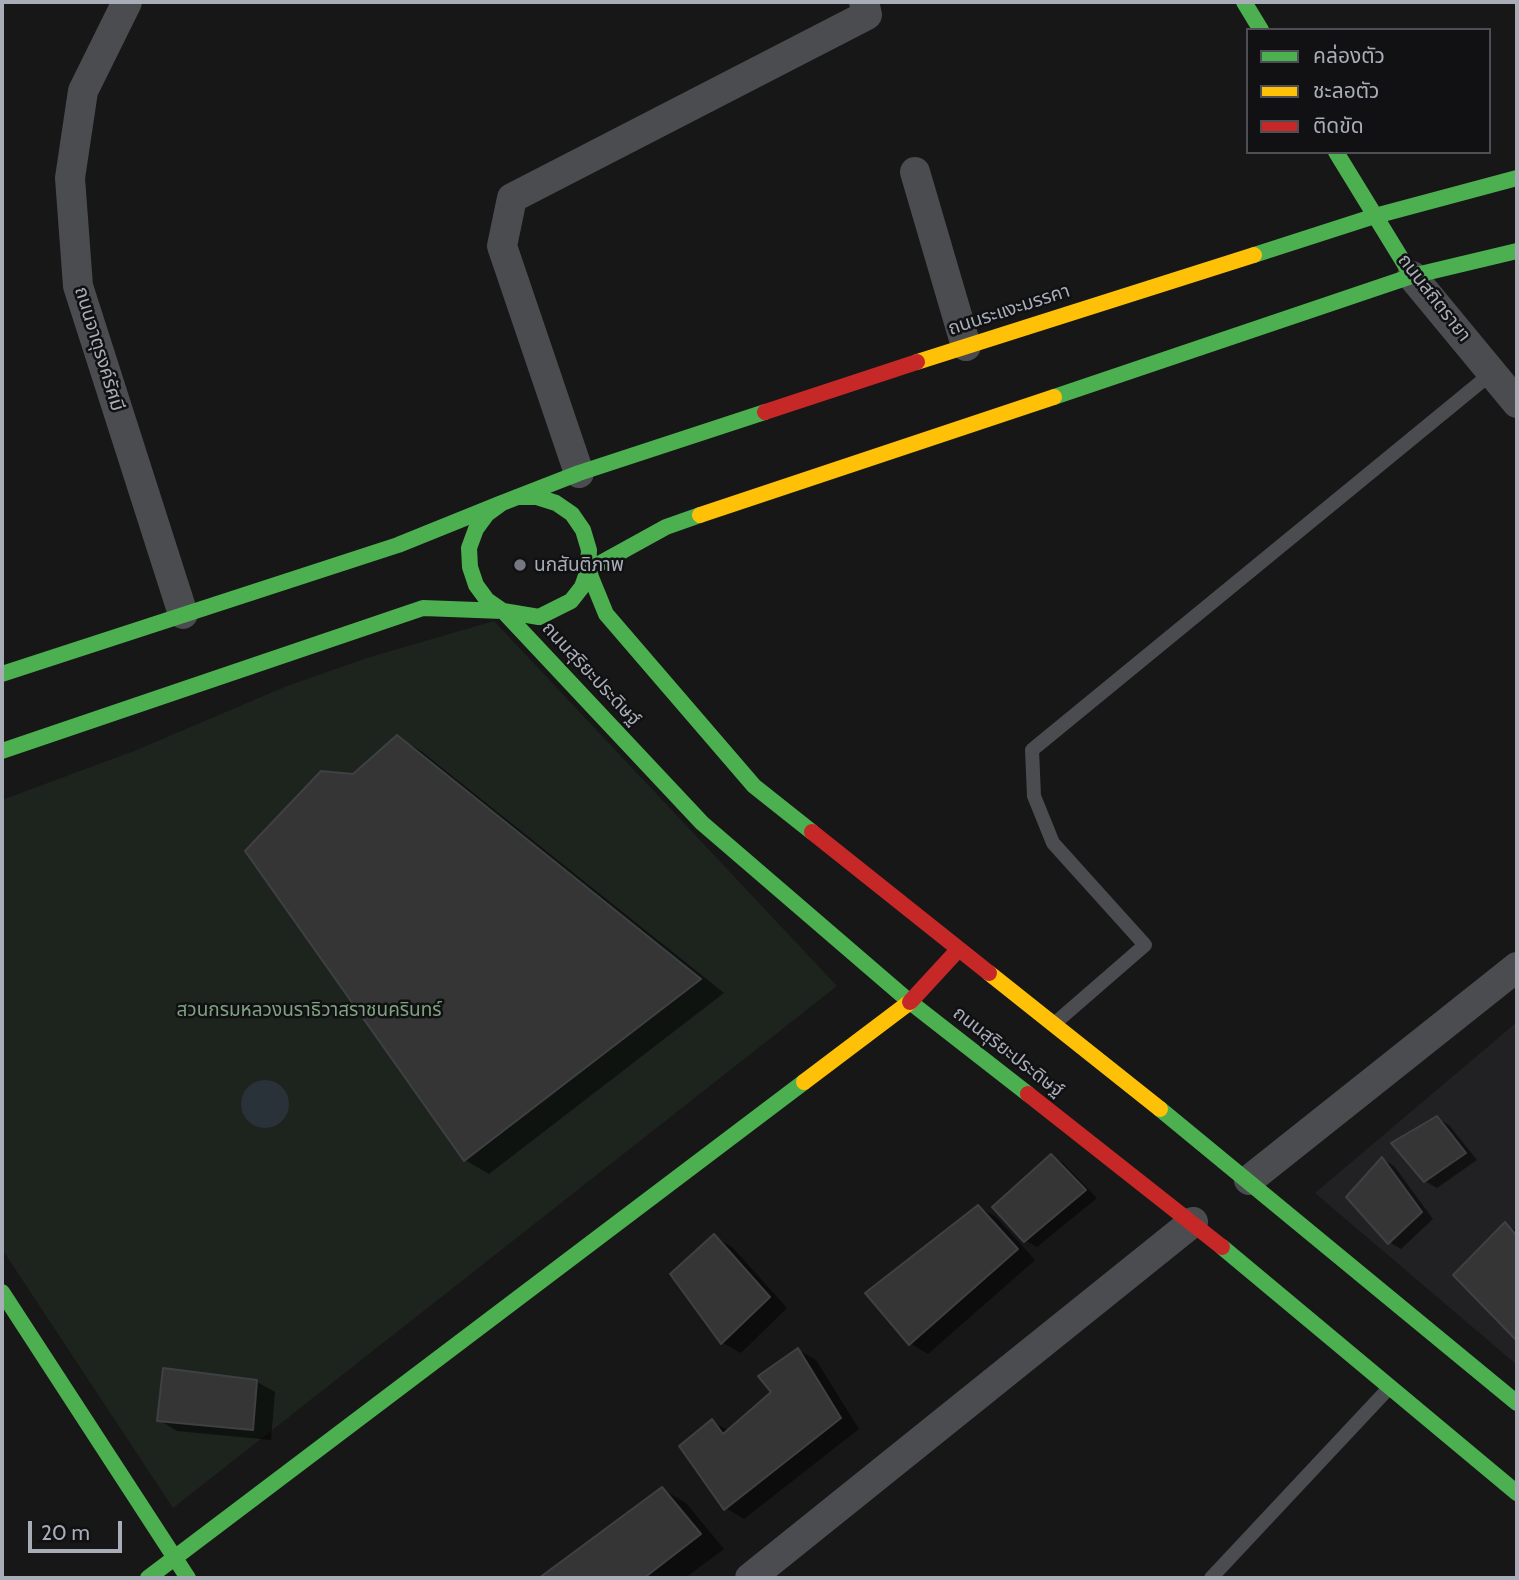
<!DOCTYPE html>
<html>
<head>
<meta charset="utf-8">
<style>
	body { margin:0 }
	#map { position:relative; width:1519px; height:1580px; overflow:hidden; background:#171717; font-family:Cabin,"Noto Sans Thai",sans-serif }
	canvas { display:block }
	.frame { position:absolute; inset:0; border:4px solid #a8adb8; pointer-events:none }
	.legend { position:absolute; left:1246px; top:28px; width:245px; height:126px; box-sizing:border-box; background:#111113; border:2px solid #4d4f55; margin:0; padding:9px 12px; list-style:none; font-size:21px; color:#a8adb8 }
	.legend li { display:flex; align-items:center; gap:14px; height:35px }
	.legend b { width:35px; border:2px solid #4d4f55 }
	.scale { position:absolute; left:28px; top:1521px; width:94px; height:32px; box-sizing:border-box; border:4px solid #a8adb8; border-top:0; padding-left:9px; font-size:21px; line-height:24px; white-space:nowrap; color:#a8adb8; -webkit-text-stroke:5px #111113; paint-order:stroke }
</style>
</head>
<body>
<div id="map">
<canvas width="1519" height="1580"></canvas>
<div class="frame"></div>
<ul class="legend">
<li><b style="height:9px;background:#4caf50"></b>คล่องตัว</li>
<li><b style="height:9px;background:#ffc107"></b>ชะลอตัว</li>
<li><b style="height:9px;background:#c62828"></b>ติดขัด</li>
</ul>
<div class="scale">20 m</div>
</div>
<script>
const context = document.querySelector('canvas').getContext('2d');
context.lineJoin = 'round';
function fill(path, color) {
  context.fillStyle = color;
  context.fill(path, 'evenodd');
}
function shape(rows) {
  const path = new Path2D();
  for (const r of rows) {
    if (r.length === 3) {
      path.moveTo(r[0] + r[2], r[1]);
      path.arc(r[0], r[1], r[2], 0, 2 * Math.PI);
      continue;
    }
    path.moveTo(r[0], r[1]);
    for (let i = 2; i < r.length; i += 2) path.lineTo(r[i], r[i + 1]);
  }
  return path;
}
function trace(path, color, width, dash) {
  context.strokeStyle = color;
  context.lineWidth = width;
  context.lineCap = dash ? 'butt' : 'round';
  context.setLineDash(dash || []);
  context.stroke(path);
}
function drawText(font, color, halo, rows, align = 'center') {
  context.font = font + ' Cabin,"Noto Sans Thai",sans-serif';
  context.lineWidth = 5;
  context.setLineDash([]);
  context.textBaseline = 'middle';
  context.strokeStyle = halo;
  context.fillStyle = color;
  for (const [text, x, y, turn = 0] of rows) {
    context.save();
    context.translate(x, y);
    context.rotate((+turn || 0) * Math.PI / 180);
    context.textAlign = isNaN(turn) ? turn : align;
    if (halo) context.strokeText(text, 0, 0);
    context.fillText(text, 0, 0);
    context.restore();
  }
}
fill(shape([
	[1517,1022,1517,1365,1315,1193]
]), '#212123');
fill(shape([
	[494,621,837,986,173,1508,2,1249,2,800,139,749,287,686,367,658]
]), '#1d241e');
fill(shape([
	[265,1104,24]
]), '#2a3239');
fill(shape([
	[397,737,421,751,724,993,489,1174,465,1160,354,776],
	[1437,1118,1449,1125,1477,1160,1437,1188,1425,1181],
	[1052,1156,1063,1163,1097,1198,1037,1247,1026,1241],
	[1383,1159,1394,1166,1433,1219,1401,1249,1389,1242],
	[978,1207,996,1217,1035,1260,928,1354,910,1343],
	[1505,1224,1517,1231,1517,1339,1455,1275],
	[714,1237,732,1247,787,1308,741,1353,723,1343,672,1274],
	[798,1350,816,1360,859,1429,744,1519,726,1508,712,1421,729,1431,774,1393],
	[165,1370,257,1382,275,1392,271,1440,177,1431,159,1420],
	[662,1489,686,1503,724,1549,685,1578,542,1578]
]), '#0007');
const building = shape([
	[397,735,701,979,464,1161,245,851,321,771,353,774,397,735],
	[1437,1116,1466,1153,1424,1182,1391,1143,1437,1116],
	[1051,1154,1086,1190,1024,1242,992,1207,1051,1154],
	[1382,1157,1422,1212,1388,1244,1346,1197,1382,1157],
	[978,1205,1018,1249,909,1345,865,1293,978,1205],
	[1505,1222,1517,1236,1517,1341,1453,1275,1505,1222],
	[714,1234,770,1297,721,1344,670,1274,714,1234],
	[798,1348,841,1418,724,1510,679,1446,712,1419,723,1434,771,1392,758,1376,798,1348],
	[163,1368,257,1380,253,1430,157,1421,163,1368],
	[662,1487,701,1534,644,1578,539,1578,662,1487]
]);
fill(building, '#353536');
trace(building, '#3f4043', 2);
trace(shape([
	[1054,1024,1145,945,1053,843,1034,796,1032,750,1493,372],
	[1211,1578,1389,1388]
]), '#4b4c50', 14);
trace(shape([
	[127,2,83,91,70,178,78,286,183,614],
	[915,172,966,346],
	[1412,276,1517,403],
	[579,473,502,246,512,198,867,15,864,2],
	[1249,1180,1517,967],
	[750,1578,1193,1222]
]), '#4b4c50', 30);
trace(shape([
	[1244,2,1261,30],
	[1336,152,1412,276],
	[1254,255,1375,216,1517,178],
	[1054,397,1412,276,1517,251],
	[517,497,537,497,556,503,572,514,583,530,589,550,588,570,582,587,571,601,539,617,503,611,487,600,476,585,470,567,469,548,476,529,487,514,502,503,579,473,765,412],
	[700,515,666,527,588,570,606,614,754,786,812,832],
	[503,611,702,823,910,1002,1028,1094],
	[2,674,398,545,502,503],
	[2,751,423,608,503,611],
	[1160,1109,1517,1403],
	[1222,1247,1517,1493],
	[2,1292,188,1578],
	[148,1578,804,1082]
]), '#4caf50', 16);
trace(shape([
	[917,362,1254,255],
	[700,515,1054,397],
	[989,973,1160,1109],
	[804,1082,910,1002]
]), '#ffc107', 16);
trace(shape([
	[765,412,917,362],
	[812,832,989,973],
	[910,1002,957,951],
	[1028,1094,1222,1247]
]), '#c62828', 16);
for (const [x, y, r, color] of [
	[520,565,7,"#757880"]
]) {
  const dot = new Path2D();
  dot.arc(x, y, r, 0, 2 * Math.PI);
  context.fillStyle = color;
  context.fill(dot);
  trace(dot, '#111113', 2.5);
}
drawText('19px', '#a8adb8', '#111113', [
	["ถนนสถิตรายา",1434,298,52],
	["ถนนระแงะมรรคา",1009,310,-18],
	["ถนนจาตุรงค์รัศมี",99,349,73],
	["ถนนสุริยะประดิษฐ์",591,674,47],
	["ถนนสุริยะประดิษฐ์",1008,1052,38]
]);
drawText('19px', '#a8adb8', '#111113', [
	["นกสันติภาพ",534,565]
], 'left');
drawText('19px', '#7fa381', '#111113', [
	["สวนกรมหลวงนราธิวาสราชนครินทร์",309,1010]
]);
</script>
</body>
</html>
